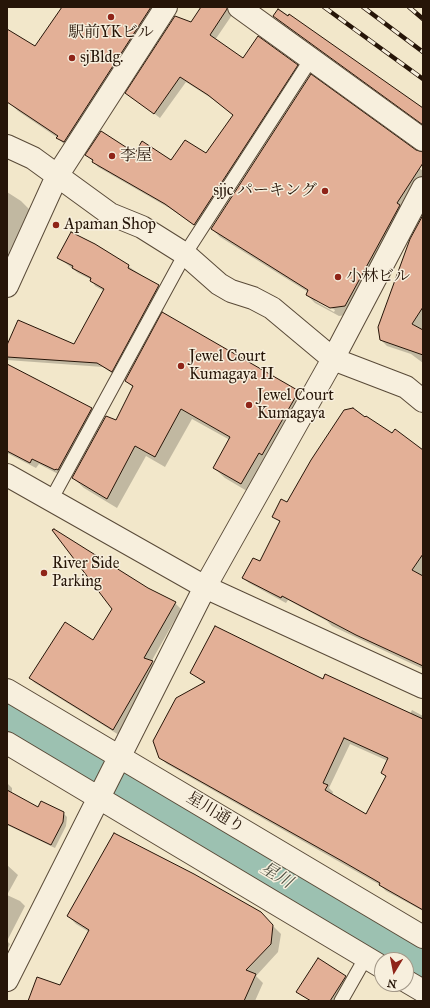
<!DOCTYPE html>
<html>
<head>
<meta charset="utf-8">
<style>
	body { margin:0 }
	#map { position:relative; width:430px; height:1008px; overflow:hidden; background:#f2e7ca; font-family:"IM FELL Great Primer",serif }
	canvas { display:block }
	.frame { position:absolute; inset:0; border:8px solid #261508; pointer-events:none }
	.north { position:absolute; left:374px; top:952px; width:40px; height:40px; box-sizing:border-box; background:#f7efdd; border:1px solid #a39888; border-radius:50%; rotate:190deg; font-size:11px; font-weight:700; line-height:16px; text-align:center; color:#261508 }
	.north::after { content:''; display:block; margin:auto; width:14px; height:18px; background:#8f2418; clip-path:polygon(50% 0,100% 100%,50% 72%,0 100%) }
</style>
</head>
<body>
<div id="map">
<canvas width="430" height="1008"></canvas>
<div class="frame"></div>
<div class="north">N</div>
</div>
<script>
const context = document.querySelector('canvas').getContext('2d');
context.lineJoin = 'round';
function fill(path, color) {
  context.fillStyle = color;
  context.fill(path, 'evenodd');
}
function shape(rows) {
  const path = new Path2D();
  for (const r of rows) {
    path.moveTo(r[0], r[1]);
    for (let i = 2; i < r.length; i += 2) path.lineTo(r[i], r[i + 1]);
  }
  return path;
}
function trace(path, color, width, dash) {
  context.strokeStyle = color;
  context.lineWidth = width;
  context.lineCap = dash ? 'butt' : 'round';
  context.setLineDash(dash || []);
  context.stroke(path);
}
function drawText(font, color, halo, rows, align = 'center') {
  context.font = font + ' "IM FELL Great Primer","Noto Serif JP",serif';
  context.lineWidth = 3;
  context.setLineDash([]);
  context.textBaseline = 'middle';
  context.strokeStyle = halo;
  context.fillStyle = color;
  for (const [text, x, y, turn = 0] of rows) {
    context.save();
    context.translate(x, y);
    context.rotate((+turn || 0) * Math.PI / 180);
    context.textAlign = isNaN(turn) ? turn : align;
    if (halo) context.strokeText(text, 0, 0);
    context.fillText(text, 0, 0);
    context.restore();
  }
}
fill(shape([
	[70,7,160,7,67,147,58,138,18,111,8,101,7,33,35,48],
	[202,7,233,7,232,15,215,40,243,60,297,66,302,71,200,229,171,209,98,167,87,155,136,154,172,161,206,154,234,116,214,100,186,82,160,118,127,93,192,23],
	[279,9,423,108,423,125,279,21,274,16],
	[419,168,423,171,423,183,353,314,339,316,315,303,307,295,308,292,220,237,212,229],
	[315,299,335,310,334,312,315,301],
	[7,192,21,201,30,210,7,272],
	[423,218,423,363,411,354,387,346,381,340],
	[58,257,128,266,163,290,116,376,103,367,7,360,7,347,74,345,104,291,95,286,92,280,78,273],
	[7,365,91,409,98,415,62,476,39,464,36,468,7,453],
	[126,381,299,391,309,402,252,494,225,478,214,468,230,440,192,419,165,467,146,456,117,508,84,488,73,478,116,422,134,388],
	[366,419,423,453,423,669,332,626,327,621,288,600,286,603,249,583,243,578,260,563,281,523,273,516],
	[148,589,175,603,181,609,151,662,158,668,119,735,35,683,30,678,93,641,113,609],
	[191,673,323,680,410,714,412,710,423,716,423,911,386,891,380,885,167,764,160,758,204,683],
	[350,744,388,761,382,773,387,777,367,815,332,795,333,792,329,788],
	[7,783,12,788,12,794,38,808,63,813,67,817,66,826,55,848,7,825],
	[7,865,18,875,7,895],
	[7,895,20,901,25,906,7,941],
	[260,913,281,934,278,952,256,976,263,983,255,1001,33,1001,61,986,89,932,76,924,68,916],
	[7,941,10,944,7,950],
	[345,977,350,982,338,1001,310,1001,298,992]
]), '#0003');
trace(shape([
	[7,717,89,765],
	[130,789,423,962]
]), '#9cc1b1', 48);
const building = shape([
	[62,7,151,7,64,142,56,138,58,136,7,102,7,29,35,46,62,7],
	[201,7,227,7,227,9,210,35,243,58,258,36,298,65,194,225,165,204,92,162,93,160,85,155,101,131,135,153,142,141,171,160,185,140,206,153,233,115,208,95,180,77,154,114,125,93,175,16,191,22,201,7],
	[278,9,288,16,289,14,423,108,423,125,273,16,278,9],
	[311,74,416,150,423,152,423,163,397,203,400,205,345,306,330,308,306,295,308,290,211,229,311,74],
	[423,215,423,307,412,324,423,330,423,355,380,340,378,327,410,239,423,215],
	[71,232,95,244,129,265,128,268,159,285,112,372,97,363,7,357,7,345,18,320,74,344,104,289,90,281,91,278,72,268,73,266,57,258,71,232],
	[162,312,299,391,262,455,259,453,241,484,213,468,230,437,181,409,155,457,135,446,107,499,72,478,106,416,116,420,133,386,125,381,162,312],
	[7,364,92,408,58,470,56,469,55,470,32,459,30,463,7,451,7,364],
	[353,408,365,417,366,416,392,433,395,429,423,450,423,554,412,570,423,576,423,666,356,635,282,596,281,598,242,578,253,558,260,561,280,521,272,517,281,499,287,502,311,460,344,410,353,408],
	[54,529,148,588,176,602,144,658,153,661,113,730,29,678,65,622,93,640,112,609,52,530,54,529],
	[215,626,323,679,325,674,423,719,423,910,379,885,380,883,342,861,159,758,153,741,176,698,205,682,190,673,215,626],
	[344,738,388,758,381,773,386,776,366,814,325,790,328,785,323,783,344,738],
	[7,790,38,807,41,801,64,812,63,822,51,845,7,824,7,790],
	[114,833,194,874,261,912,273,925,271,944,246,970,256,974,244,1001,28,1001,37,977,60,985,89,930,67,916,114,833],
	[318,958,346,976,330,1001,311,1001,296,992,318,958]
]);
fill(building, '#e3b097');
trace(building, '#261508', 1);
const lane = shape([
	[51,500,185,254,311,59],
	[341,1001,366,957]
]);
const street = shape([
	[239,7,423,140],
	[7,146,33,158,110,214,142,227,185,254,219,284,231,291,253,298,272,308,333,359,406,387,423,401],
	[7,286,57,176,166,7],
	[7,475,205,587,423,687],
	[7,690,423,937],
	[7,743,382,967],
	[7,980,205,587,333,359,423,188],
	[406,981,423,991]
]);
trace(lane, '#594a38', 15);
trace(street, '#594a38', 24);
trace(lane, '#f7efdd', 13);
trace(street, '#f7efdd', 22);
const rail = shape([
	[324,7,423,79],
	[363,7,423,52],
	[409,7,423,19]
]);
trace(rail, '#261508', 4.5);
trace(rail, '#f7efdd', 3, [9]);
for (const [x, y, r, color] of [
	[111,17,4,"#8f2418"],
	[72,58,4,"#8f2418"],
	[112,156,4,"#8f2418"],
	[325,191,4,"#8f2418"],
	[56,225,4,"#8f2418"],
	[338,277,4,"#8f2418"],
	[181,366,4,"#8f2418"],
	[249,405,4,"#8f2418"],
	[44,573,4,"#8f2418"]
]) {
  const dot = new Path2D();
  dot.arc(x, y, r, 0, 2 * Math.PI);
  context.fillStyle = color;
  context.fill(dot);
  trace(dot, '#f7efdd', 1.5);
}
drawText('16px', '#261508', '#f7efdd', [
	["駅前YKビル",111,33,"center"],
	["sjBldg.",80,58],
	["李屋",120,156],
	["sjjc パーキング",317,191,"right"],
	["Apaman Shop",64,225],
	["小林ビル",346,277],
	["Jewel Court",189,357],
	["Kumagaya II",189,375],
	["Jewel Court",257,396],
	["Kumagaya",257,414],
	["River Side",52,564],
	["Parking",52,582]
], 'left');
drawText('16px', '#261508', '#f7efdd', [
	["星川通り",215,813,31]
]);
drawText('italic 17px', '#4f5143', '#f7efdd', [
	["星川",276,876,31]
]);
</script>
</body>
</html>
